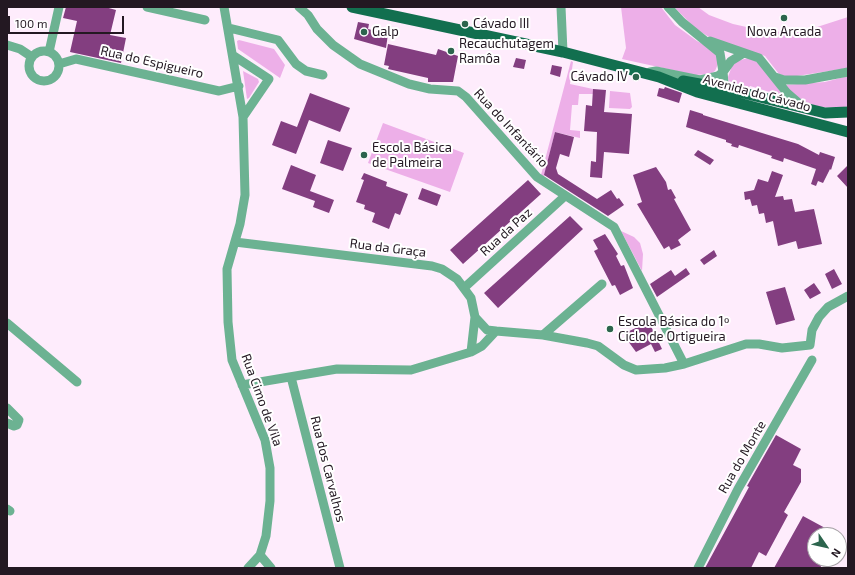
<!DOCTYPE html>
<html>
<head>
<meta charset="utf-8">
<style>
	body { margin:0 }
	#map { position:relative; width:855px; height:575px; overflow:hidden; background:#feecfc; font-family:"Exo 2",sans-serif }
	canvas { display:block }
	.frame { position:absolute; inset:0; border:8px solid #231822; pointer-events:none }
	.north { position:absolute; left:807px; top:527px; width:40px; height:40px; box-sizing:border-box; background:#fff; border:1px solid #a7a3a7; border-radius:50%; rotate:124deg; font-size:11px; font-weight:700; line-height:16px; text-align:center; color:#231822 }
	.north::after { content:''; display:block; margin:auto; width:14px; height:18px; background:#2c654d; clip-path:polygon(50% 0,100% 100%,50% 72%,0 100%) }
	.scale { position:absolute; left:8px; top:16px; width:116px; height:18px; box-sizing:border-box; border:2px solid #231822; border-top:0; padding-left:5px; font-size:12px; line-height:14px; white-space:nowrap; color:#231822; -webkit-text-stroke:3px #fff; paint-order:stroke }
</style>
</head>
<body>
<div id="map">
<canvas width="855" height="575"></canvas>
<div class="frame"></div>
<div class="north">N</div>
<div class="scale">100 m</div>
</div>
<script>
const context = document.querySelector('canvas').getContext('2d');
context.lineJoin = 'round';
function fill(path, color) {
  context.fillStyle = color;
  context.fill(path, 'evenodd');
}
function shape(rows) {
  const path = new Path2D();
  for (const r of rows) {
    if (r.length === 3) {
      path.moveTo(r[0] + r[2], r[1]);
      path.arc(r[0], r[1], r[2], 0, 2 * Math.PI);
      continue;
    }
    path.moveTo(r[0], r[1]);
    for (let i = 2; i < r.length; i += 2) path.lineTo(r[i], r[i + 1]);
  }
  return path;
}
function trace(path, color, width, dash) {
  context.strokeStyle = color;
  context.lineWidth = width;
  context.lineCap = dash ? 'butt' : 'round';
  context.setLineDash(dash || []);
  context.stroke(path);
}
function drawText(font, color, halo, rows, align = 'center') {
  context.font = font + ' "Exo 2",sans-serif';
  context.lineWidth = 4;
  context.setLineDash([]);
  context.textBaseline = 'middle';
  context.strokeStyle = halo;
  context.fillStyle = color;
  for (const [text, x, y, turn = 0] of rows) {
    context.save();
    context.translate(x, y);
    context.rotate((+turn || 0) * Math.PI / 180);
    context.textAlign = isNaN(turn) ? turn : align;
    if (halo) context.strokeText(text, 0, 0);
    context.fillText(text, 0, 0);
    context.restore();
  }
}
fill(shape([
	[621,7,661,7,675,25,697,41,712,49,716,54,718,64,715,71,710,74,695,75,622,59,626,48],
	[674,7,698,7,709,15,733,24,760,30,783,32,814,28,848,17,848,68,797,76,787,77,779,74,765,56,709,37,696,29],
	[239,40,274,49,285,65,280,78,238,49,237,41],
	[748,58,758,62,766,70,783,96,750,86,748,89,729,84,728,77,732,66,737,61],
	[571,61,573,62,570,84,593,89,593,94,579,94,578,105,572,105,570,130,580,131,580,138,555,132,544,177,541,175],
	[243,71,258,79,259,82,249,98,247,99],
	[848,76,848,106,840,108,820,107,801,101,784,85,825,82],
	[610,91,630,93,632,107,630,109,609,108],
	[383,123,464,153,450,192,368,163],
	[621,231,634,237,640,243,643,254,642,271]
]), '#edafe8');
fill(shape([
	[66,7,105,7,116,10,110,35,126,38,121,63,70,52,77,21,63,18],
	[358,22,369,24,368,29,388,34,386,48,354,39],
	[388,44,436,55,438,49,458,56,453,82,428,82,428,78,388,69,389,66,384,65],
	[516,58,526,60,524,69,513,67],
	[552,65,562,67,560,77,550,74],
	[665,87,682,93,679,103,657,96,659,88,664,89],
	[593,89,606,90,604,112,632,114,629,154,604,152,602,178,590,177,591,161,596,162,597,132,584,131,586,105,592,106],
	[310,93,350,108,340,132,309,120,296,154,272,145,281,121,297,127],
	[690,110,703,114,703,115,798,144,819,155,820,152,835,157,831,170,830,169,823,183,818,181,816,186,811,184,816,169,784,158,783,162,771,158,772,156,739,145,738,148,731,146,732,144,726,142,726,140,686,127],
	[555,132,574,137,569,157,560,154,556,168,558,174,597,199,611,190,617,199,619,198,624,205,608,216,544,175],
	[328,140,352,148,343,171,320,163],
	[698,150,714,160,710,165,694,155],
	[291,165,316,175,310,191,334,200,329,213,313,207,315,201,282,189],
	[848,165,848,188,837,176],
	[656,167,666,182,668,190,671,189,676,198,674,199,691,230,678,240,681,245,671,250,669,246,664,249,637,204,642,202,633,175],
	[772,171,783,175,775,197,783,196,784,200,792,199,795,212,814,209,822,244,798,249,796,241,778,246,773,221,766,223,764,213,759,214,757,205,752,206,750,199,745,200,744,192,754,190,758,179,768,182],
	[364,173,387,182,386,186,408,194,400,215,395,213,389,229,372,222,375,213,364,209,365,205,356,202,364,180,361,179],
	[528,180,541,194,463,264,450,250],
	[422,188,441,195,437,206,418,199],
	[570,216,583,229,498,308,484,293],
	[605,234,618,254,616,256,621,266,624,265,633,288,620,295,615,285,612,286,594,251,598,249,593,240],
	[714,250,717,256,704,265,700,260],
	[686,268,690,274,657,297,650,284,671,270,675,276],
	[834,269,842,284,832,289,825,274],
	[814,283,821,293,810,299,804,290],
	[785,287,795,320,776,325,766,292],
	[647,318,662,349,655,352,651,344,636,352,625,337,627,336,625,333,640,326,638,322],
	[776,435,801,449,793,465,801,469,801,482,784,512,788,515,766,556,759,552,751,568,705,568,749,487,747,486],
	[803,516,838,535,815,535,815,559,825,559,820,568,774,568]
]), '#833e80');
trace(shape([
	[147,7,205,20],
	[224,7,243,117,245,195,240,224,227,269,228,322,232,360,265,440,270,468,270,501,266,536,260,555,248,568],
	[299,7,308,15,317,29,333,45,360,64,409,84,430,89,458,91,466,97,537,177,614,227,684,364],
	[561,7,563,52],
	[229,28,278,40,296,64,306,71,323,75],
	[710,41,759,58,787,93,802,106],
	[7,45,20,49,32,57],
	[44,66,15],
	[49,52,59,7],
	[234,56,269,79,243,117],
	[59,64,76,59,219,91,239,86],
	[650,72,656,71,700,80,718,76,723,72,720,53,682,22,668,7],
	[775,77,784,80,805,80,848,72],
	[729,93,724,83,723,72,731,61,744,53],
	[235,242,432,266,442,269,457,279,471,298,475,317,471,352],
	[465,287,565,196],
	[475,317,487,330,496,331],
	[7,323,77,382],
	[543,335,602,284],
	[291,377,340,568],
	[242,385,337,369,411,370,471,352,482,346,496,331,543,335,587,343,598,346,624,365,636,370,665,368,684,364,746,344,759,344,782,348,810,345,812,330,819,317,828,307,848,296],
	[7,408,19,420,17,425,14,426,7,423],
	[7,509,10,511],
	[260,555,271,568],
	[698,568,738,489,812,360]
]), '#6cb292', 9);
trace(shape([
	[352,7,563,52,659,77,697,92,848,132],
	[683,81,727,89,825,113,848,112]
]), '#126f4f', 11);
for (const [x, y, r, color] of [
	[784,18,4,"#2c654d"],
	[465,24,4,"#2c654d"],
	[364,32,4,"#2c654d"],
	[451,51,4,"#2c654d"],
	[636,77,4,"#2c654d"],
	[364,155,4,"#2c654d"],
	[610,329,4,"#2c654d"]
]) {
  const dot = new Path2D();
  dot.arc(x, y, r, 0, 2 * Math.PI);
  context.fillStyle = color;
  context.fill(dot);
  trace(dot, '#fff', 1.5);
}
drawText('13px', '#231822', '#fff', [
	["Cávado III",473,24],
	["Galp",372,32],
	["Nova Arcada",784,32,"center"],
	["Recauchutagem",459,44],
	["Ramôa",459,59],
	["Cávado IV",628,77,"right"],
	["Escola Básica",372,148],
	["de Palmeira",372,163],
	["Escola Básica do 1º",618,322],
	["Ciclo de Ortigueira",618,337]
], 'left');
drawText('13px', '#231822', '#fff', [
	["Rua do Espigueiro",152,62,13],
	["Avenida do Cávado",757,93,15],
	["Rua do Infantário",511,128,47],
	["Rua da Paz",506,232,-42],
	["Rua da Graça",388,248,7],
	["Rua Cimo de Vila",262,400,70],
	["Rua do Monte",742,457,-60],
	["Rua dos Carvalhos",328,469,76]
]);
</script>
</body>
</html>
